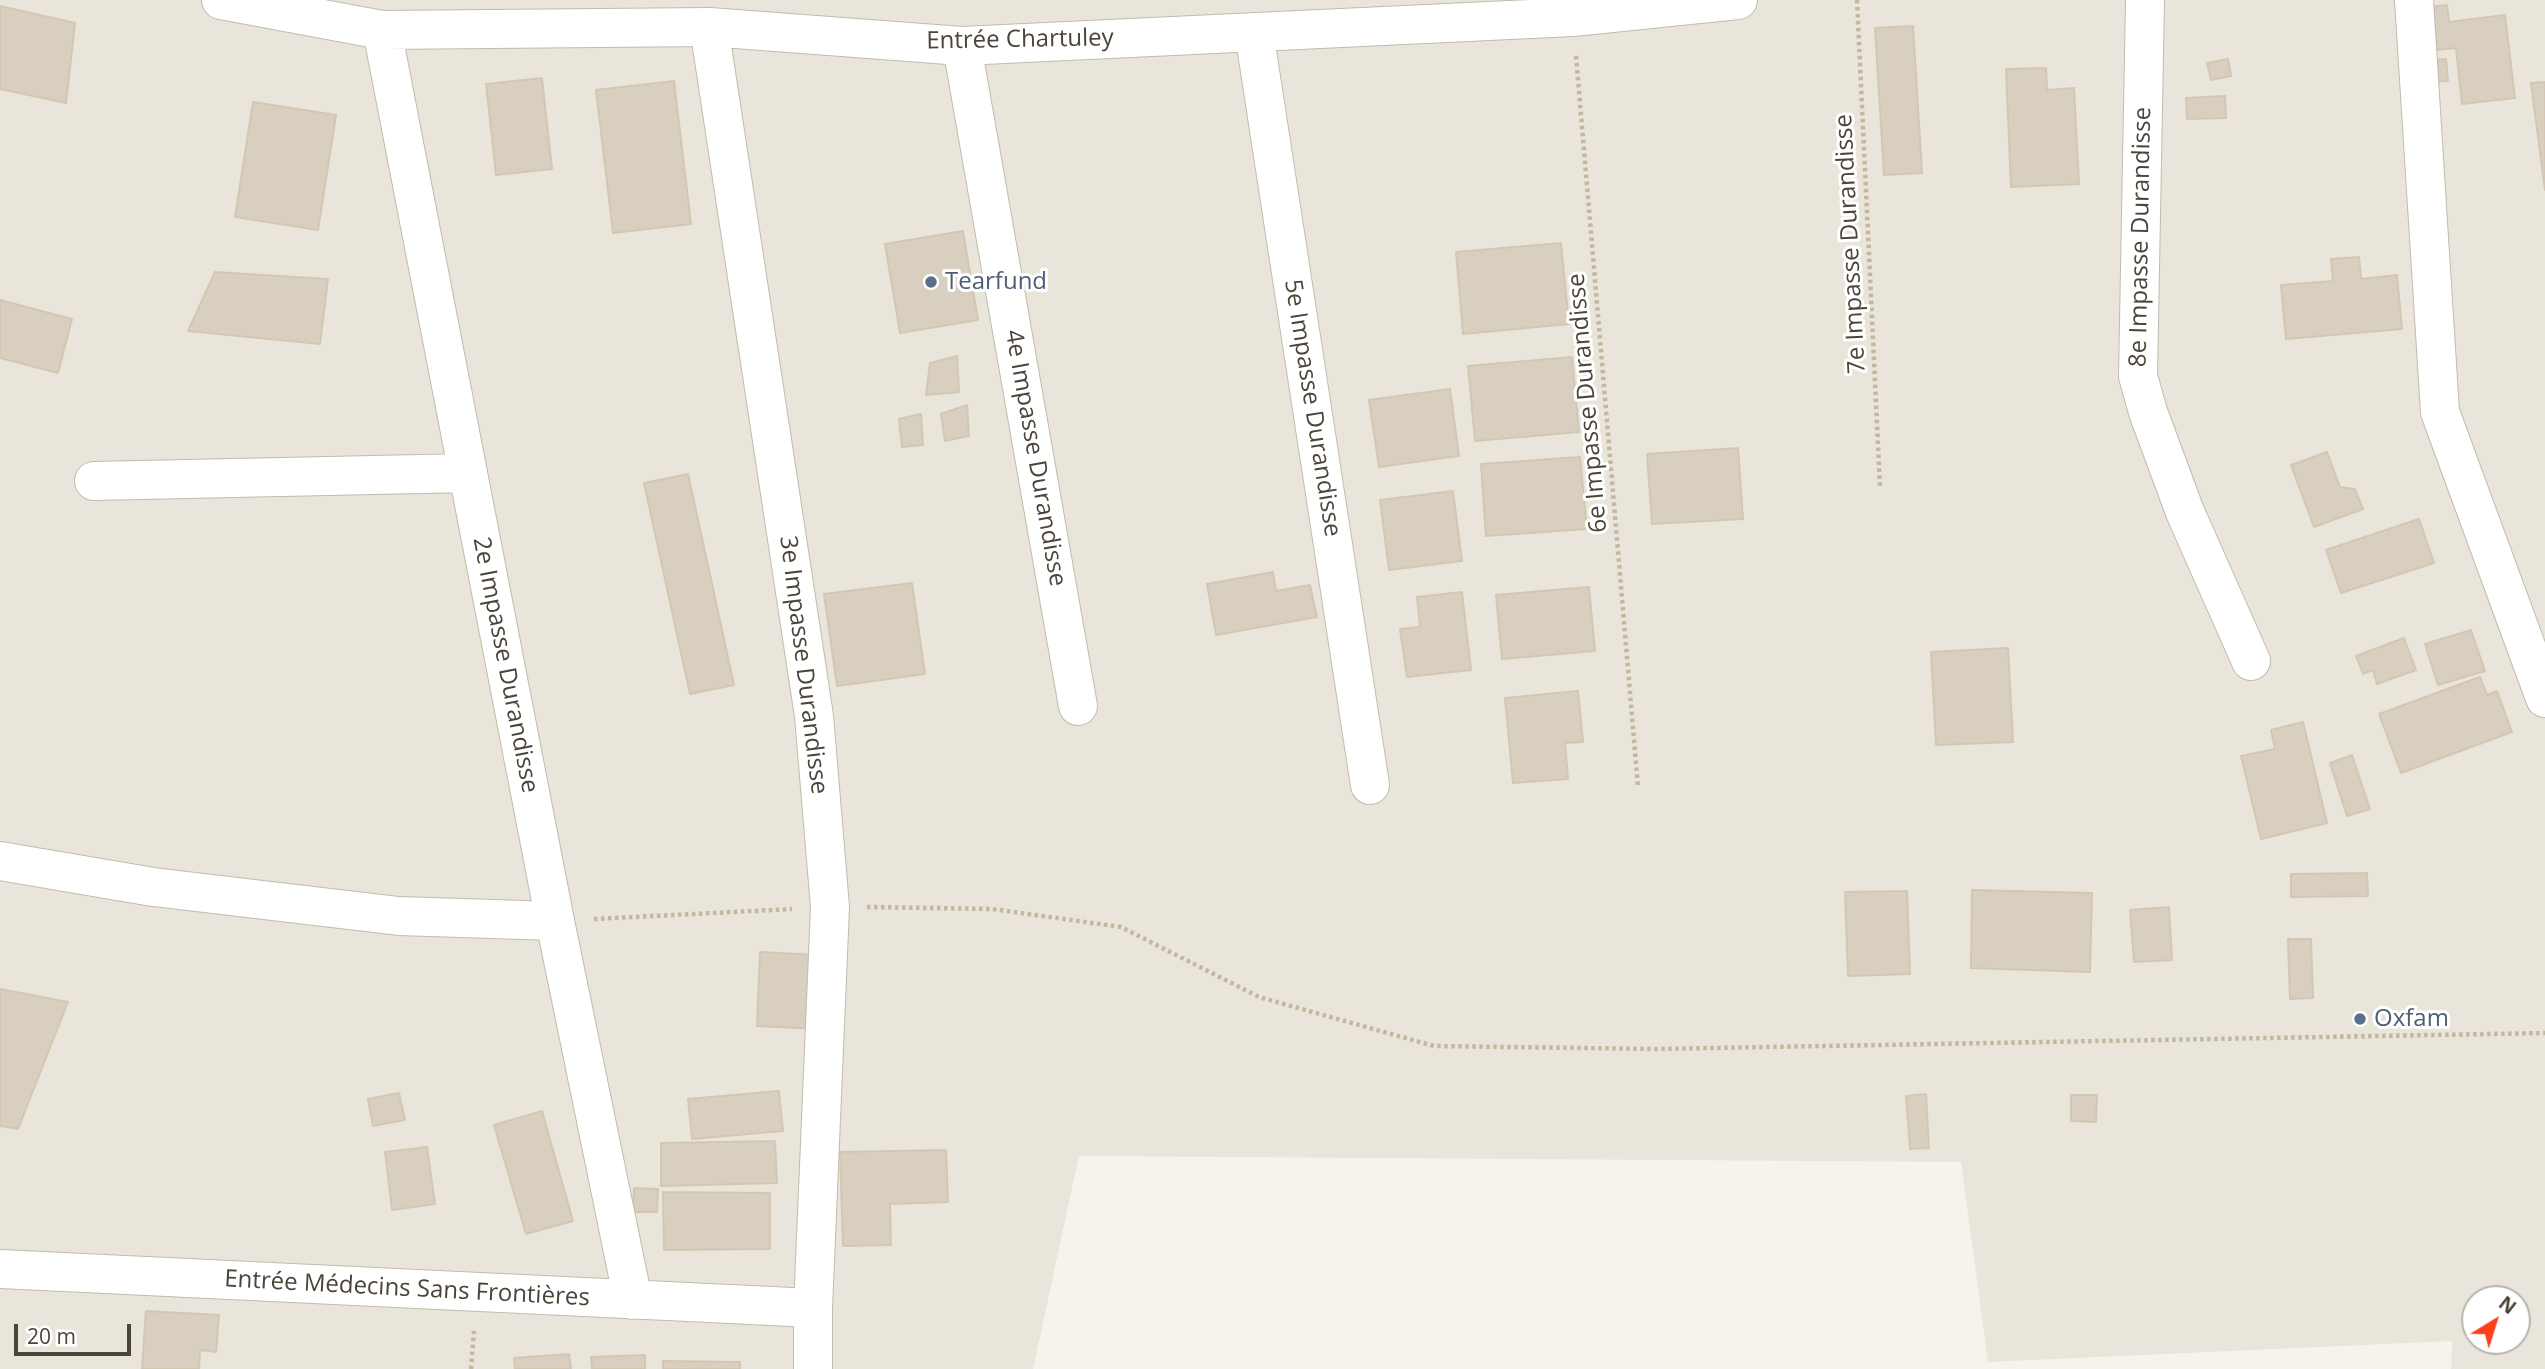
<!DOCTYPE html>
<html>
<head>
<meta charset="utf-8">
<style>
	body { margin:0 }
	#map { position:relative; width:2545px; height:1369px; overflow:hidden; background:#f6f3ec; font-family:"Open Sans",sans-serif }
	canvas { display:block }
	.north { position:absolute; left:2461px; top:1285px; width:70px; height:70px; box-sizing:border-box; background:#fff; border:2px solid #b7b4b0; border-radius:50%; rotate:38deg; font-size:19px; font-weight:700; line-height:28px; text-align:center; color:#4b4439 }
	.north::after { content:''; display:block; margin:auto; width:24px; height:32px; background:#fc3f1d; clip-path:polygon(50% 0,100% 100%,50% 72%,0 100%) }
	.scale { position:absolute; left:14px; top:1324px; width:117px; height:32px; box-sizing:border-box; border:4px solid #4b4439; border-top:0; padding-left:9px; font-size:21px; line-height:24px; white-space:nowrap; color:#4b4439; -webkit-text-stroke:5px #fff; paint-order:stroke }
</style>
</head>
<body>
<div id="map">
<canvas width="2545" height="1369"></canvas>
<div class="north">N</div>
<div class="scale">20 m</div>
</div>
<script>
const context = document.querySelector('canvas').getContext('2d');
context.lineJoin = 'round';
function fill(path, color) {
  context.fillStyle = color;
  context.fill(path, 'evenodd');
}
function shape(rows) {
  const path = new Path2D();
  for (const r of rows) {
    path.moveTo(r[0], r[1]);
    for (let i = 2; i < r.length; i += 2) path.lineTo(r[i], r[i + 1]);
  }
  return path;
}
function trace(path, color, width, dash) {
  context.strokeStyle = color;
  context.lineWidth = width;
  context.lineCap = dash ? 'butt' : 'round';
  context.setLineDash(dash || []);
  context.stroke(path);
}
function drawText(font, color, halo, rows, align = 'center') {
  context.font = font + ' "Open Sans",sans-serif';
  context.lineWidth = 6;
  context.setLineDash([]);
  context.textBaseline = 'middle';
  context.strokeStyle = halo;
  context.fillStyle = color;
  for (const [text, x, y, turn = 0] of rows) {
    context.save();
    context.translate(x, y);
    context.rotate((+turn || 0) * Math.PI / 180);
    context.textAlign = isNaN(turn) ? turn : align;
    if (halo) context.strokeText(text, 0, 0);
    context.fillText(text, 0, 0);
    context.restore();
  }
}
fill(shape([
	[0,0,2545,0,2545,1369,2451,1369,2452,1341,1988,1362,1961,1162,1079,1156,1033,1369,0,1369],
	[2475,1299,2517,1299,2517,1341,2475,1341]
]), '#eae5da');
const building = shape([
	[2447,5,2449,22,2505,15,2515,98,2462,104,2456,48,2427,51,2422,8,2447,5],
	[0,6,75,23,66,103,0,89,0,6],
	[1913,26,1922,173,1884,175,1875,28,1913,26],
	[2228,59,2231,76,2211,80,2207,63,2228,59],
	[2446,59,2448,81,2429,82,2427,60,2446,59],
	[2046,68,2047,90,2074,88,2079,184,2011,187,2006,69,2046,68],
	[542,78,552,169,496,175,486,84,542,78],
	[674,81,691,224,613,233,596,90,674,81],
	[2545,82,2545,190,2531,83,2545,82],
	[2225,96,2226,118,2187,119,2186,98,2225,96],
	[253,102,336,115,318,230,235,217,253,102],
	[963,231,978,320,900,333,885,244,963,231],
	[1561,243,1569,324,1463,334,1456,252,1561,243],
	[2359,257,2361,279,2397,275,2402,329,2286,339,2281,285,2333,281,2331,259,2359,257],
	[215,272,328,279,320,344,188,331,215,272],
	[0,300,72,319,58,373,0,358,0,300],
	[957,356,959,392,926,395,930,363,957,356],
	[1572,357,1579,432,1475,441,1468,366,1572,357],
	[1450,389,1459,456,1379,467,1369,400,1450,389],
	[967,405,969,436,945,441,941,414,967,405],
	[921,414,923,445,902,447,899,419,921,414],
	[1738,448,1743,519,1652,524,1647,454,1738,448],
	[2327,452,2340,487,2355,489,2363,509,2314,527,2291,465,2327,452],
	[1580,457,1587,529,1486,536,1481,464,1580,457],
	[688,474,734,685,690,694,644,483,688,474],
	[1453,491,1462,561,1389,570,1380,500,1453,491],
	[2419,519,2434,563,2341,593,2326,550,2419,519],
	[1273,572,1276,591,1310,585,1317,617,1216,635,1207,584,1273,572],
	[912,583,925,674,837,686,824,594,912,583],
	[1589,587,1595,651,1502,659,1496,595,1589,587],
	[1462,592,1471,670,1407,677,1400,629,1420,627,1417,597,1462,592],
	[2471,630,2485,671,2438,685,2425,644,2471,630],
	[2404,638,2416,670,2377,684,2373,670,2363,674,2356,656,2404,638],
	[2008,648,2013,742,1936,745,1931,652,2008,648],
	[2480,677,2487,695,2497,691,2512,732,2401,773,2379,714,2480,677],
	[1578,691,1583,742,1565,743,1568,779,1513,783,1505,698,1578,691],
	[2303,722,2327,823,2261,839,2241,756,2275,749,2271,730,2303,722],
	[2352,755,2370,809,2347,816,2330,763,2352,755],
	[2367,873,2368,896,2291,897,2291,874,2367,873],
	[1972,890,2092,893,2090,972,1971,968,1972,890],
	[1907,891,1910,974,1848,976,1845,892,1907,891],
	[2169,907,2172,960,2134,962,2130,910,2169,907],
	[2288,939,2311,939,2313,998,2290,999,2288,939],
	[760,952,818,955,816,1029,757,1026,760,952],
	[0,989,68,1002,18,1129,0,1126,0,989],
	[779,1091,783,1131,692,1139,688,1099,779,1091],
	[399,1093,405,1120,373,1126,368,1099,399,1093],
	[1926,1094,1929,1148,1910,1149,1906,1096,1926,1094],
	[2071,1095,2097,1095,2096,1122,2071,1121,2071,1095],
	[542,1111,573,1221,526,1234,494,1125,542,1111],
	[775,1141,777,1183,661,1186,661,1143,775,1141],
	[427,1147,435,1204,392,1210,385,1152,427,1147],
	[946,1150,948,1202,890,1204,891,1245,843,1246,840,1152,946,1150],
	[634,1188,658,1189,657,1212,633,1212,634,1188],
	[663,1192,770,1193,770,1249,664,1250,663,1192],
	[146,1311,219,1315,216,1352,200,1350,199,1369,142,1369,146,1311],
	[569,1354,571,1369,515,1369,514,1358,569,1354],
	[645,1355,645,1369,592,1369,591,1357,645,1355],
	[663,1361,740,1362,740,1369,663,1369,663,1361]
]);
fill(building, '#d8cfc1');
trace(building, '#d3c7b4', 2);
const minor = shape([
	[221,0,382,30,709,27,962,46,1573,17,1738,0],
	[2145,0,2138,376,2148,412,2185,512,2251,661],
	[2414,0,2440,412,2545,698],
	[709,27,814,716,830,907,813,1308,813,1369],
	[382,30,555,921,633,1300],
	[1254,32,1370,785],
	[962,46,1078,706],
	[94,481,468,473],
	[0,861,153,887,399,916,555,921],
	[0,1269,813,1308]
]);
trace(minor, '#c2bbae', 40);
trace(shape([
	[1857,0,1880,487],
	[1576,56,1638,787],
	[867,907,992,909,1121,927,1259,997,1434,1046,1656,1049,2545,1033],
	[594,919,792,909],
	[471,1369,474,1331]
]), '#c4b79f', 4.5, [3.5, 3.5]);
trace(minor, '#fff', 38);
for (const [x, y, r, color] of [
	[931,282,7,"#5c6f8a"],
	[2360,1019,7,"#5c6f8a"]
]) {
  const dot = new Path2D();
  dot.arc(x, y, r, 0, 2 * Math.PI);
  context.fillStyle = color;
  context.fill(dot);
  trace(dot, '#fff', 2.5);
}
drawText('24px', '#4b4439', '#fff', [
	["Entrée Chartuley",1020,40,-1],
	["8e Impasse Durandisse",2141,237,-89],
	["7e Impasse Durandisse",1851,244,-93],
	["6e Impasse Durandisse",1588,403,-95],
	["5e Impasse Durandisse",1312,408,81],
	["4e Impasse Durandisse",1035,458,80],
	["2e Impasse Durandisse",505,665,79],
	["3e Impasse Durandisse",803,665,83],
	["Entrée Médecins Sans Frontières",407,1289,3]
]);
drawText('24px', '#4e5e75', '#fff', [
	["Tearfund",945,282],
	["Oxfam",2374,1019]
], 'left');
</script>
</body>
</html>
